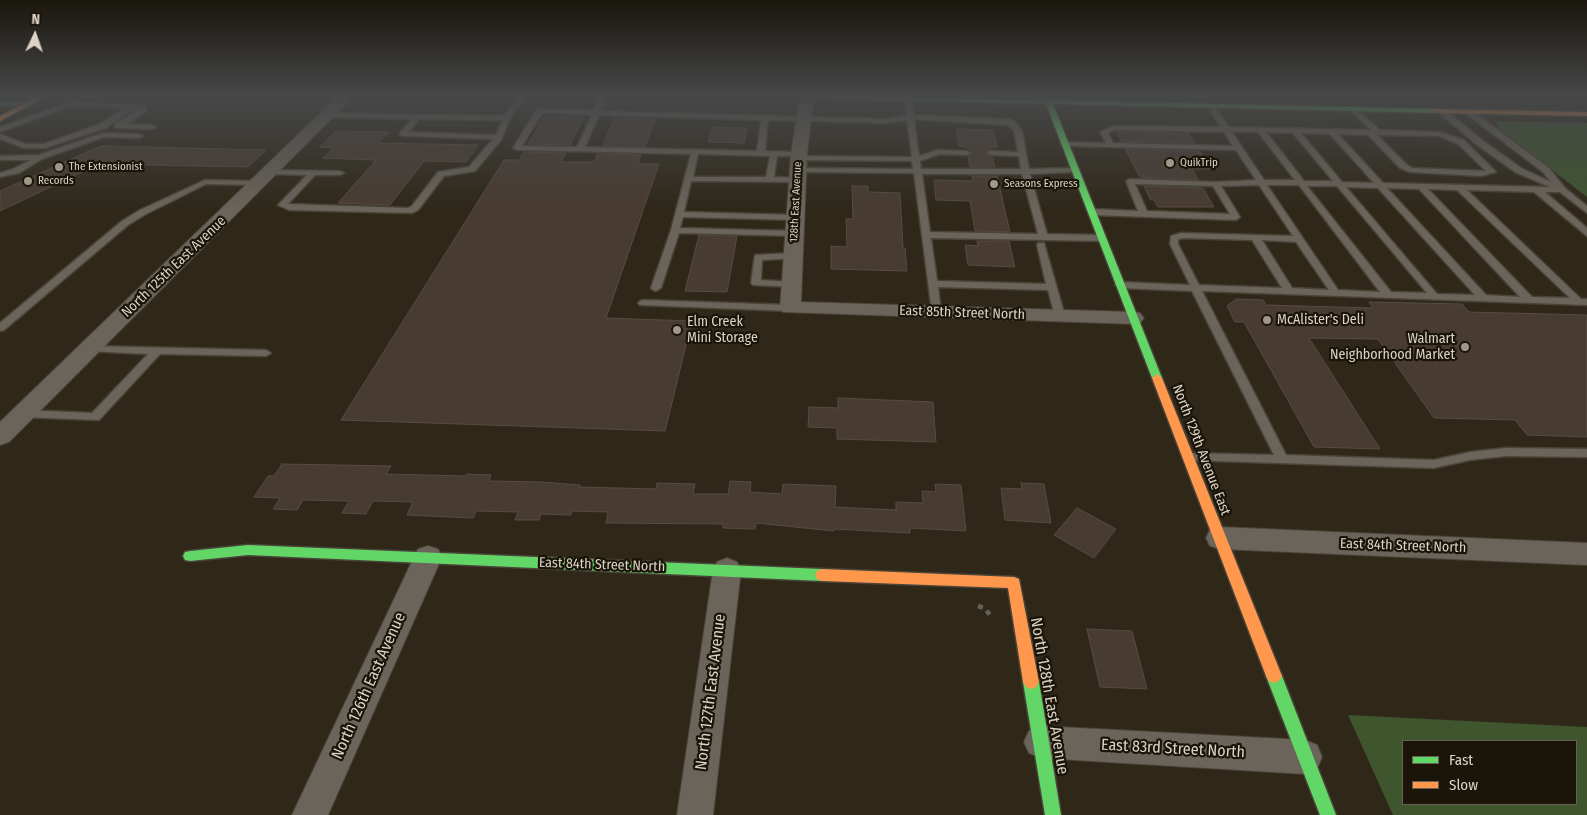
<!DOCTYPE html>
<html>
<head>
<meta charset="utf-8">
<style>
	body { margin:0 }
	#map { position:relative; width:1587px; height:815px; overflow:hidden; background:#2f2819; font-family:"Fira Sans Condensed",sans-serif }
	canvas { display:block }
	.legend { position:absolute; left:1402px; top:740px; width:175px; height:65px; box-sizing:border-box; background:#1a1409; border:1px solid #676054; margin:0; padding:6px 9px; list-style:none; font-size:15px; color:#dbd3c4 }
	.legend li { display:flex; align-items:center; gap:10px; height:25px }
	.legend b { width:25px; border:1px solid #676054 }
	.north { position:absolute; left:10px; top:10px; width:50px; height:50px; -webkit-text-stroke:4px #1a1409; paint-order:stroke; rotate:3deg; font-size:14px; font-weight:700; line-height:20px; text-align:center; color:#dbd3c4 }
	.north::after { content:''; display:block; margin:auto; width:18px; height:22px; background:#dbd3c4; clip-path:polygon(50% 0,100% 100%,50% 72%,0 100%) }
</style>
</head>
<body>
<div id="map">
<canvas width="1587" height="815"></canvas>
<ul class="legend">
<li><b style="height:6px;background:#63d668"></b>Fast</li>
<li><b style="height:6px;background:#ff974d"></b>Slow</li>
</ul>
<div class="north">N</div>
</div>
<script>
const context = document.querySelector('canvas').getContext('2d');
context.lineJoin = 'round';
function fill(path, color) {
  context.fillStyle = color;
  context.fill(path, 'evenodd');
}
function shape(rows) {
  const path = new Path2D();
  for (const r of rows) {
    path.moveTo(r[0], r[1]);
    for (let i = 2; i < r.length; i += 2) path.lineTo(r[i], r[i + 1]);
  }
  return path;
}
function trace(path, color, width, dash) {
  context.strokeStyle = color;
  context.lineWidth = width;
  context.lineCap = dash ? 'butt' : 'round';
  context.setLineDash(dash || []);
  context.stroke(path);
}
function drawText(font, color, halo, rows, align = 'center') {
  context.font = font + ' "Fira Sans Condensed",sans-serif';
  context.lineWidth = 4.5;
  context.setLineDash([]);
  context.textBaseline = 'middle';
  context.strokeStyle = halo;
  context.fillStyle = color;
  for (const [text, x, y, turn = 0] of rows) {
    context.save();
    context.translate(x, y);
    context.rotate((+turn || 0) * Math.PI / 180);
    context.textAlign = isNaN(turn) ? turn : align;
    if (halo) context.strokeText(text, 0, 0);
    context.fillText(text, 0, 0);
    context.restore();
  }
}
fill(shape([
	[1495,121,1587,123,1587,197,1498,128],
	[1348,715,1587,727,1587,815,1393,815],
	[1576,741,1576,804,1403,804,1403,741]
]), '#3e552d');
const building = shape([
	[545,116,584,117,570,145,528,144,545,116],
	[615,118,655,119,645,147,602,146,615,118],
	[712,127,747,128,744,143,708,142,712,127],
	[956,129,993,130,997,147,990,147,990,149,985,154,992,157,995,167,970,167,968,157,973,152,966,147,959,146,956,129],
	[336,131,389,132,379,143,478,145,466,162,424,161,390,205,338,203,376,160,323,158,334,148,320,147,336,131],
	[1117,132,1188,133,1195,143,1121,141,1117,132],
	[104,146,266,150,248,167,99,164,0,211,0,191,96,148,104,146],
	[1125,149,1200,151,1211,169,1192,169,1198,180,1140,177,1125,149],
	[524,152,566,153,561,162,594,162,598,154,641,155,638,164,659,164,606,318,692,321,665,431,341,420,504,160,519,160,524,152],
	[972,176,997,176,1010,232,975,231,970,201,936,200,934,180,973,181,972,176],
	[852,186,868,186,868,192,900,193,903,248,905,248,907,271,831,269,831,246,847,247,846,219,853,219,852,186],
	[1144,186,1203,188,1214,207,1158,207,1154,200,1150,199,1144,186],
	[699,235,737,236,727,292,685,291,699,235],
	[977,241,1009,241,1015,267,968,265,965,245,978,246,977,241],
	[1236,299,1263,300,1266,305,1373,308,1369,302,1462,304,1469,312,1587,315,1587,437,1527,435,1515,420,1434,418,1378,339,1309,338,1380,449,1314,447,1244,322,1235,322,1227,306,1236,299],
	[838,398,933,402,936,442,837,439,837,428,808,427,809,407,838,408,838,398],
	[282,464,391,466,386,474,465,476,466,474,491,475,489,481,542,482,580,485,579,487,656,489,657,483,695,484,693,494,728,494,730,481,751,482,750,492,782,494,783,484,836,486,835,507,896,510,896,502,923,503,922,491,936,492,935,484,961,485,966,531,910,528,910,533,834,529,834,531,756,523,755,529,723,528,723,524,606,523,608,512,572,511,571,515,541,514,539,520,515,520,518,512,476,511,473,518,407,515,413,502,373,501,366,514,342,513,349,501,303,500,297,510,273,509,280,498,254,497,268,476,274,476,282,464],
	[1021,483,1044,484,1051,523,1005,520,1001,488,1022,489,1021,483],
	[1077,508,1116,529,1094,558,1054,535,1077,508],
	[1087,629,1132,631,1147,689,1100,687,1087,629]
]);
fill(building, '#483b31');
trace(building, '#564c44', 1);
const lane = shape([
	[519,96,526,96,511,116,501,140,475,171,444,176,418,210,412,213,289,210,278,205,307,175,270,174,267,174,267,170,340,171,344,173,340,175,315,175,288,204,289,204,408,208,412,206,438,172,469,167,493,139,403,136,399,134,412,119,328,117,324,115,325,113,499,116,506,114,519,96],
	[419,119,499,120,503,119,496,135,409,132,419,119],
	[600,96,607,96,601,111,888,119,907,115,905,99,908,97,911,99,914,115,1008,119,1014,121,1022,131,1029,169,1075,168,1079,170,1075,172,1030,174,1047,234,1102,235,1106,238,1102,241,931,238,937,281,1046,284,1037,245,1038,243,1044,243,1065,316,1060,319,1055,316,1048,290,938,287,941,311,940,313,932,313,914,173,798,172,794,170,798,168,913,169,912,161,799,160,795,158,797,156,777,156,774,177,797,178,801,180,800,182,691,181,684,212,795,215,798,216,798,220,683,217,680,228,794,231,798,234,797,236,679,233,661,288,656,291,653,290,651,288,671,230,691,154,517,150,513,148,537,109,594,110,600,96],
	[542,113,592,115,577,147,522,146,542,113],
	[599,115,761,120,757,151,585,147,599,115],
	[914,119,1008,125,1014,131,1018,152,991,151,987,153,991,155,1019,156,1021,169,921,169,920,161,939,154,967,155,971,153,967,151,938,150,919,156,914,119],
	[768,120,888,123,907,120,912,157,801,156,803,154,799,152,765,151,768,120],
	[698,154,770,156,766,177,693,177,698,154],
	[922,174,1022,174,1038,234,930,232,922,174],
	[0,102,31,102,35,104,31,106,0,106,0,102],
	[70,102,145,105,147,111,127,124,152,125,156,127,152,129,115,128,115,124,140,108,134,108,106,128,45,148,24,148,0,139,0,134,25,144,44,144,100,124,125,108,71,106,0,132,0,127,70,102],
	[1211,104,1213,105,1229,127,1371,130,1351,111,1351,107,1354,107,1380,130,1440,132,1464,140,1496,172,1481,176,1410,172,1400,168,1368,135,1338,134,1383,183,1550,187,1515,172,1476,144,1437,111,1444,109,1482,140,1521,168,1551,182,1543,172,1464,112,1471,110,1549,168,1565,188,1587,206,1587,213,1560,192,1545,192,1587,228,1587,236,1534,192,1467,190,1581,299,1587,299,1587,305,1202,291,1286,455,1434,460,1470,452,1506,448,1587,449,1587,457,1506,456,1470,460,1434,468,1184,460,1182,457,1184,454,1188,453,1274,455,1192,291,1120,288,1115,285,1120,282,1190,285,1170,244,1171,236,1181,233,1293,236,1259,185,1221,186,1240,217,1236,220,1092,215,1088,212,1092,209,1138,211,1126,181,1130,179,1216,182,1256,180,1236,150,1065,146,1061,144,1065,142,1106,143,1100,132,1113,126,1221,127,1207,106,1211,104],
	[1114,130,1224,132,1233,146,1113,143,1108,133,1114,130],
	[1232,132,1258,132,1295,180,1264,180,1232,132],
	[1266,132,1293,133,1333,181,1304,181,1266,132],
	[1301,133,1330,134,1374,183,1342,182,1301,133],
	[1377,135,1439,136,1458,144,1486,171,1412,168,1406,164,1377,135],
	[1135,184,1213,186,1230,214,1147,211,1135,184],
	[1267,185,1299,185,1380,292,1338,290,1267,185],
	[1307,186,1337,186,1427,293,1391,292,1307,186],
	[1346,187,1378,188,1475,295,1437,294,1346,187],
	[1387,188,1419,189,1520,297,1486,295,1387,188],
	[1428,189,1457,190,1570,298,1532,297,1428,189],
	[1184,238,1252,240,1282,288,1199,285,1178,244,1178,239,1184,238],
	[1262,240,1296,242,1329,290,1292,288,1262,240],
	[103,133,139,134,143,136,139,138,104,137,42,159,19,173,0,177,0,173,13,169,31,160,0,160,0,156,39,155,103,133],
	[205,180,259,181,263,183,259,185,206,184,146,214,128,225,4,330,0,331,0,323,122,221,140,210,205,180],
	[793,253,798,256,796,258,762,260,761,280,791,282,794,283,794,287,753,285,751,283,755,255,793,253],
	[643,300,790,305,795,308,790,311,640,305,638,303,640,301,643,300],
	[90,346,266,350,271,353,266,356,160,354,99,420,19,417,17,414,23,410,92,413,148,354,86,351,85,349,90,346]
]);
const street = shape([
	[338,96,354,96,9,442,0,445,0,422,338,96],
	[800,96,814,96,807,154,801,302,1133,312,1140,313,1144,318,1140,323,1133,324,783,312,780,308,791,154,800,96],
	[1220,527,1587,543,1587,565,1220,549,1210,546,1206,538,1210,530,1220,527],
	[428,546,438,549,442,557,328,815,292,815,414,557,418,549,428,546],
	[727,558,737,562,741,570,713,815,677,815,713,570,717,562,727,558],
	[1041,726,1305,740,1317,745,1322,757,1317,769,1305,774,1041,758,1029,753,1024,742,1029,731,1041,726]
]);
const fast = shape([
	[795,96,1044,100,1043,96,1050,96,1051,100,1437,109,1441,111,1437,113,1053,104,1162,378,1157,382,1152,378,1046,104,798,98,795,96],
	[248,545,822,569,827,571,829,575,827,579,822,581,248,555,190,561,185,560,183,556,185,552,190,551,248,545],
	[1274,669,1279,671,1282,676,1336,815,1320,815,1266,676,1269,671,1274,669],
	[1031,675,1036,677,1039,682,1061,815,1045,815,1023,682,1026,677,1031,675]
]);
const slow = shape([
	[39,96,48,96,0,121,0,116,39,96],
	[1434,109,1587,112,1587,116,1437,113,1434,113,1434,109],
	[1157,374,1162,378,1282,676,1279,681,1274,683,1269,681,1266,676,1152,378,1157,374],
	[822,569,1014,577,1019,579,1039,682,1036,687,1031,689,1026,687,1023,682,1008,588,822,581,817,579,815,575,817,571,822,569]
]);
trace(lane, '#4a4338', 3);
trace(street, '#4a4338', 2);
trace(fast, '#4a4338', 3);
trace(slow, '#4a4338', 3);
trace(shape([
	[978,606,984,608,992,617]
]), '#666156', 4.5, [5, 5]);
fill(lane, '#6a645a');
fill(street, '#6a645a');
fill(fast, '#63d668');
fill(slow, '#ff974d');
const sky = context.createLinearGradient(0, 0, 0, 210);
sky.addColorStop(0, '#1a160e');
sky.addColorStop(0.46, '#474849');
sky.addColorStop(1, '#47484900');
context.fillStyle = sky;
context.fillRect(0, 0, 1587, 210);
for (const [x, y, r, color] of [
	[1170,163,5,"#9f9788"],
	[59,167,5,"#9f9788"],
	[28,181,5,"#9f9788"],
	[994,184,5,"#9f9788"],
	[1267,320,5,"#9f9788"],
	[677,330,5,"#9f9788"],
	[1465,347,5,"#9f9788"]
]) {
  const dot = new Path2D();
  dot.arc(x, y, r, 0, 2 * Math.PI);
  context.fillStyle = color;
  context.fill(dot);
  trace(dot, '#1a1409', 2);
}
drawText('11px', '#dbd3c4', '#1a1409', [
	["QuikTrip",1180,163],
	["The Extensionist",69,167],
	["Records",38,181],
	["Seasons Express",1004,184]
], 'left');
drawText('11px', '#dbd3c4', '#1a1409', [
	["128th East Avenue",796,202,-87]
]);
drawText('14px', '#dbd3c4', '#1a1409', [
	["North 125th East Avenue",174,267,-44],
	["East 85th Street North",962,313,2],
	["North 129th Avenue East",1201,450,69],
	["East 84th Street North",1403,546,2],
	["East 84th Street North",602,565,2]
]);
drawText('14px', '#dbd3c4', '#1a1409', [
	["McAlister's Deli",1277,320],
	["Elm Creek",687,322],
	["Mini Storage",687,338],
	["Walmart",1455,339,"right"],
	["Neighborhood Market",1455,355,"right"]
], 'left');
drawText('16px', '#dbd3c4', '#1a1409', [
	["North 126th East Avenue",369,686,-66],
	["North 127th East Avenue",711,692,-83],
	["North 128th East Avenue",1049,696,80],
	["East 83rd Street North",1173,749,3]
]);
</script>
</body>
</html>
